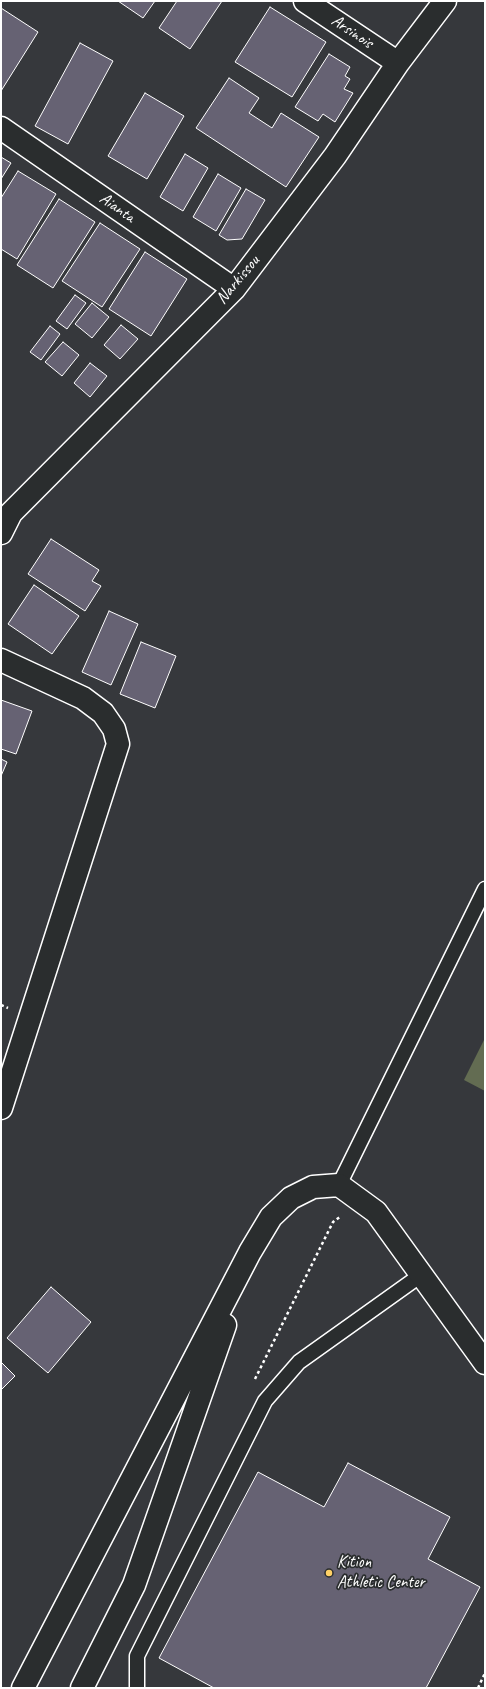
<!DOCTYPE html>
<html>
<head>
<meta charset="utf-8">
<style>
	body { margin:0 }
	#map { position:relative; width:486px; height:1689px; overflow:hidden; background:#36383c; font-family:Caveat,sans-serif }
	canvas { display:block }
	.frame { position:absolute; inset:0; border:2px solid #fff; pointer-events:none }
</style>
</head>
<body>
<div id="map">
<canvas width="486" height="1689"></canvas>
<div class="frame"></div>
</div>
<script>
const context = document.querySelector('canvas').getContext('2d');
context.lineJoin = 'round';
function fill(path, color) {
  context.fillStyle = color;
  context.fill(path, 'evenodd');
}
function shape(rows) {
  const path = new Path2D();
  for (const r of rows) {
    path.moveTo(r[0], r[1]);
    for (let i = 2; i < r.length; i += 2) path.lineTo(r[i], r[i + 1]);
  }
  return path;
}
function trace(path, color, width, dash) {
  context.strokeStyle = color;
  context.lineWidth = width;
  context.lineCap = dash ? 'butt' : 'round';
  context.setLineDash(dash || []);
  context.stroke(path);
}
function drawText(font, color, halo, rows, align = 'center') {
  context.font = font + ' Caveat,sans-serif';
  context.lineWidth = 3.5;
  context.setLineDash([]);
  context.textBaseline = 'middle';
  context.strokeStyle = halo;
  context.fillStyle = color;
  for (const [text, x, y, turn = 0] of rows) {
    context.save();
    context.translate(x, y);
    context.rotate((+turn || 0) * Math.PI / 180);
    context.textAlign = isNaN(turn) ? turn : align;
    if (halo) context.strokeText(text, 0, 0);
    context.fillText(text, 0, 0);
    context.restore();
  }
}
fill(shape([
	[485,1038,485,1091,464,1080]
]), '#636c52');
const building = shape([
	[118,1,155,1,143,18,118,1],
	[177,1,222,1,190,49,159,28,177,1],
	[270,7,326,42,292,97,235,62,270,7],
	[1,8,38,32,1,91,1,8],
	[80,43,113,61,68,144,35,126,80,43],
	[329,54,350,67,345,76,350,79,344,89,353,93,335,122,323,114,318,121,295,107,329,54],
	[229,78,259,98,249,113,272,128,281,113,319,137,286,187,196,128,229,78],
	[145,93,184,116,147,179,108,156,145,93],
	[185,154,208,168,183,211,160,197,185,154],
	[1,157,11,163,1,179,1,157],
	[18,171,56,194,17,259,1,249,1,198,18,171],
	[218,174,241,188,216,231,193,217,218,174],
	[246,189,265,200,242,239,227,240,219,235,246,189],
	[59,199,95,222,53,288,17,265,59,199],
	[100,223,140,249,102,307,62,281,100,223],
	[145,252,187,279,151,336,109,309,145,252],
	[75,295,86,303,67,329,56,321,75,295],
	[92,303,109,317,92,338,75,324,92,303],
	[121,325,138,339,120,359,104,345,121,325],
	[50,326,60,334,41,360,30,352,50,326],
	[63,342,79,355,62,376,45,362,63,342],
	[90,363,107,376,90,397,74,383,90,363],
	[51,539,99,570,92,581,101,586,85,611,28,574,51,539],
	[34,585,79,616,52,654,8,624,34,585],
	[109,611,138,624,111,685,82,672,109,611],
	[141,642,176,656,155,708,120,694,141,642],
	[1,700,32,711,16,754,1,749,1,700],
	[1,759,7,762,1,776,1,759],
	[51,1287,91,1322,48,1373,7,1338,51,1287],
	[1,1362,15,1376,1,1390,1,1362],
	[348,1463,450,1517,428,1559,480,1587,426,1688,214,1688,159,1658,258,1472,324,1507,348,1463]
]);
fill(building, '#666273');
trace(building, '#fff', 1);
const service = shape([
	[339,1185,485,889],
	[137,1688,137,1656,265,1401,299,1362,421,1275]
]);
const minor = shape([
	[305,1,398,63],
	[1,128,234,289],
	[1,533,11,513,234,289,335,156,398,63,445,1],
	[1,660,83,698,103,713,114,729,118,744,1,1108],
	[23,1688,250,1252,271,1217,291,1198,313,1187,339,1185,376,1212,485,1363],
	[82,1688,134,1585,225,1325]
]);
trace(service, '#fff', 17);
trace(minor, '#fff', 25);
trace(shape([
	[1,1005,8,1008],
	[255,1379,333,1222,341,1216],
	[478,1688,485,1673]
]), '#fff', 2.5, [3, 3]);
trace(service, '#2a2d2e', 14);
trace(minor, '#2a2d2e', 22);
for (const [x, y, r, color] of [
	[329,1573,4,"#ffd166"]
]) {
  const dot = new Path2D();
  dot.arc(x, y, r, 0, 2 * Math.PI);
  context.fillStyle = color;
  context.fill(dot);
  trace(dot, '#2a2d2e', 1.5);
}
drawText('17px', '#fff', '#2a2d2e', [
	["Arsinois",352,32,34],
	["Aianta",117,208,35],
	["Narkissou",238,280,-50]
]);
drawText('17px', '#fff', '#2a2d2e', [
	["Kition",337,1563],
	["Athletic Center",337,1583]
], 'left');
</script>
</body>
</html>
